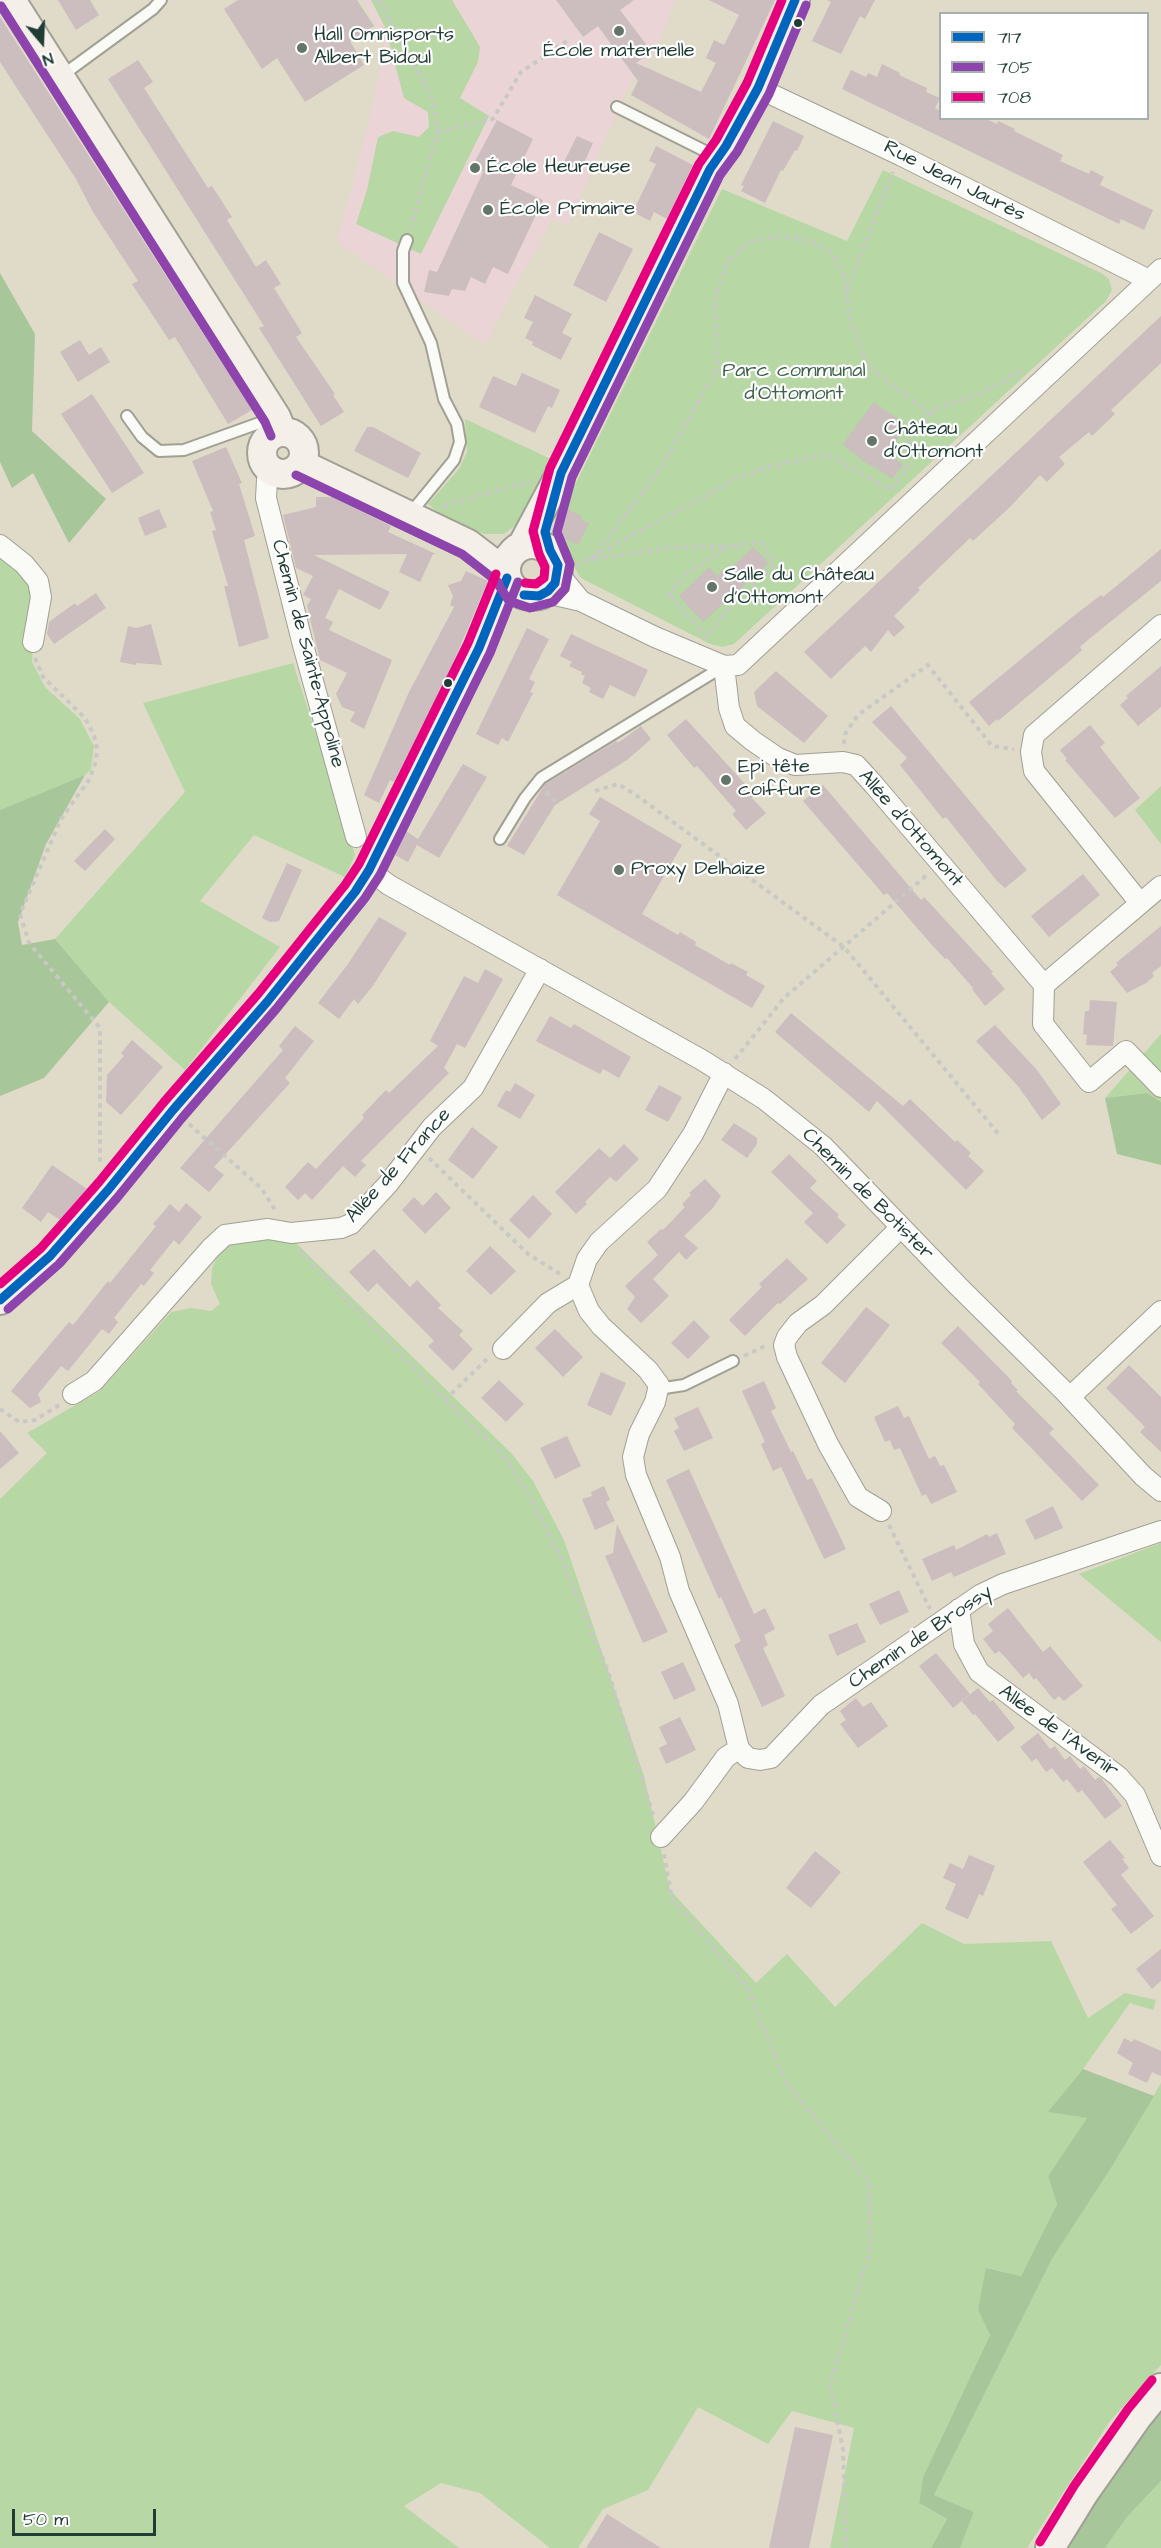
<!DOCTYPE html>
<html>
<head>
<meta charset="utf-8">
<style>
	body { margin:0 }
	#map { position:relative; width:1161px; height:2548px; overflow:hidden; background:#e0dbc8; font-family:"Architects Daughter",sans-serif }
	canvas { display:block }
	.legend { position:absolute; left:939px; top:12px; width:210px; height:108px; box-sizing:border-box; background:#fff; border:2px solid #a5b1ae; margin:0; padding:8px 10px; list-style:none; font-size:18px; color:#1f3d34 }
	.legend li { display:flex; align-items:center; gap:12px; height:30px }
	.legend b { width:30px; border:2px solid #a5b1ae }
	.north { position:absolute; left:12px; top:12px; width:60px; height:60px; -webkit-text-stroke:4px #fff; paint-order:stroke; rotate:161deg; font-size:16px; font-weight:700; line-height:24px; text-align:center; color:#1f3d34 }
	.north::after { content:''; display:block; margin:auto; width:21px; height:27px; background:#1f3d34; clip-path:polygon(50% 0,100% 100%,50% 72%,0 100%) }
	.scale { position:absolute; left:12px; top:2509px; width:144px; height:27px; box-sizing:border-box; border:3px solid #1f3d34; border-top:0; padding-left:8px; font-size:18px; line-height:21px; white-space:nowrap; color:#1f3d34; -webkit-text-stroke:4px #fff; paint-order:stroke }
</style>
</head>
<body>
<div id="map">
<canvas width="1161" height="2548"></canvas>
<ul class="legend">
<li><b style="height:8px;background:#0065bd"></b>717</li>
<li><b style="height:8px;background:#8e44ad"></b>705</li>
<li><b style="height:8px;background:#e5007d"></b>708</li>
</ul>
<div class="north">N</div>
<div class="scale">50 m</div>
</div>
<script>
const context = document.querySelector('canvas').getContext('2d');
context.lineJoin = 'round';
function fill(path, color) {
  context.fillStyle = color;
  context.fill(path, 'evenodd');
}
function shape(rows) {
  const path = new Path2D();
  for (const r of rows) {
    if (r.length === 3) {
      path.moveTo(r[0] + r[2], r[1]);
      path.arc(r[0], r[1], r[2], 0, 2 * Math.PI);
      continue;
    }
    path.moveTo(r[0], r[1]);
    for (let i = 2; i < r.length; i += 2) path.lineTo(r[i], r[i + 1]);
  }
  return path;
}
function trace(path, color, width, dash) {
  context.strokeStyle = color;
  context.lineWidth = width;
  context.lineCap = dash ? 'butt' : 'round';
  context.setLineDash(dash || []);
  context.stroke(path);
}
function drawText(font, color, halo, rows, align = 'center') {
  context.font = font + ' "Architects Daughter",sans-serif';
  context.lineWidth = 4.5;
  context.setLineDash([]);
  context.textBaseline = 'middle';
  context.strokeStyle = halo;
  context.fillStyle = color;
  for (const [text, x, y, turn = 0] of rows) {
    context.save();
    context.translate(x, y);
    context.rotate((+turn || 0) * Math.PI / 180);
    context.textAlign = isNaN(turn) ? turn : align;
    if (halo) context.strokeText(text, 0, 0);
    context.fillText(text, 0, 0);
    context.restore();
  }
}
fill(shape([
	[364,0,675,0,654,54,642,65,625,93,568,225,552,219,484,345,337,242,370,118,385,45]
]), '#ead4d6');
fill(shape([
	[371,0,452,0,480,47,478,62,460,98,489,116,421,254,356,224,367,190,378,137,393,131,419,137,429,127,428,112,404,98,385,27],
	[883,170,1101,273,1109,279,1112,290,1106,301,734,644,722,647,710,644,581,578,552,531,722,189,847,241],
	[465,419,551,459,516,525,504,534,483,534,439,513,428,504,459,469,467,452],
	[0,551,29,579,34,612,32,662,45,687,80,719,94,746,91,769,85,775,0,810],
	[293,663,355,855,345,877,254,835,200,901,280,947,185,1070,109,1002,55,939,185,792,143,703],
	[1161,786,1161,844,1135,810],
	[1161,1034,1161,1102,1147,1093,1105,1098],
	[248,1238,294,1241,512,1454,533,1481,564,1540,644,1776,670,1890,756,1983,787,1954,835,2007,922,1923,964,1944,1051,1941,1088,2018,1125,1993,1156,2000,1153,2010,1130,2003,1083,2069,1049,2112,1087,2118,1048,2176,1057,2204,1021,2276,987,2268,978,2310,990,2335,923,2477,919,2503,947,2519,931,2548,830,2548,854,2428,792,2411,768,2444,698,2407,648,2490,603,2509,578,2548,550,2548,480,2493,441,2483,404,2506,459,2548,0,2548,0,1499,47,1453,27,1433,100,1391,171,1312,191,1308,211,1311,220,1304,211,1284,212,1268,222,1248],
	[1161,1543,1161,1642,1079,1574],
	[1161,2083,1161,2365,1110,2421,1027,2548,960,2548,974,2512,934,2495,1052,2259,1113,2165],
	[1161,2481,1161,2548,1105,2548,1127,2517]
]), '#b7d7a5');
fill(shape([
	[0,273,35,334,32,431,106,499,69,543,33,473,12,488,0,462],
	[85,775,46,844,18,922,22,945,55,939,109,1002,44,1078,0,1096,0,810],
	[1147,1093,1161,1102,1161,1165,1117,1154,1105,1098],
	[1083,2069,1154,2096,1113,2165,1052,2259,934,2495,974,2512,960,2548,931,2548,947,2519,919,2503,923,2477,990,2335,978,2310,986,2268,1021,2276,1057,2204,1048,2176,1087,2118,1048,2112],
	[1161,2406,1161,2481,1127,2517,1105,2548,1059,2548]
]), '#a7c69a');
fill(shape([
	[58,0,90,0,99,15,76,30],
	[238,0,357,0,374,26,350,41,364,65,305,102,277,58,262,69,224,9],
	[556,0,634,0,620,10,652,52,636,63,701,92,716,63,706,58,714,40,724,45,739,15,709,0,775,0,709,139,631,95,638,81,598,26,583,37],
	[827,0,875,0,865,19,860,16,841,54,812,41,831,2],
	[0,17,252,410,228,424,175,337,169,340,132,284,138,281,93,212,76,179,0,62],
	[138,60,153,82,144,88,208,188,212,186,232,217,227,220,256,267,266,260,281,284,274,288,302,333,296,337,335,394,333,395,344,412,321,426,259,328,264,326,108,79],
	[882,64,900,73,899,75,927,88,926,92,940,98,935,108,940,111,940,118,984,118,997,124,998,121,1015,129,1014,131,1063,155,1060,161,1089,174,1091,170,1104,177,1100,185,1153,210,1144,230,1121,219,1119,224,842,89,851,70,866,77,868,73,877,77],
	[497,120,533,139,511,185,543,200,508,274,493,267,485,284,471,277,465,291,452,289,449,296,424,292,429,270,437,272,483,172,472,167],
	[773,121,804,136,797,151,795,150,783,171,781,170,765,203,741,191,744,186,741,185],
	[577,136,593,143,581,170,564,162],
	[656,146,693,165,667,219,654,212,650,221,633,212,656,164,649,161],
	[599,232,633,249,606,302,573,285],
	[535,295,572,314,562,333,572,338,561,360,532,345,533,342,525,338,533,322,524,318],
	[1161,316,1161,363,1111,410,1115,414,1092,436,1089,432,1059,457,1065,464,1047,482,1040,475,1010,507,973,541,970,538,918,588,920,590,894,616,905,627,894,637,888,630,871,652,865,646,831,679,804,652],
	[80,340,89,355,101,347,110,362,78,382,60,352],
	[522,373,560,390,552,408,548,406,535,433,479,407,493,376,516,386],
	[92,394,144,473,112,493,61,414],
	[874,402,907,426,888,453,903,465,892,479,874,466,873,467,863,461,843,444],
	[367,427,373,427,421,453,408,478,354,451],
	[226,447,242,483,239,484,255,536,244,540,269,638,239,647,224,586,228,586,212,531,216,530,210,512,213,511,192,461],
	[316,497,332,497,391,526,388,532,436,554,433,554,420,582,399,572,407,554,314,555,390,592,380,610,339,589,325,618,333,622,329,630,392,660,364,729,350,721,355,712,342,707,336,694,347,673,320,660,307,606,311,599,303,595,313,576,296,568,283,515,316,507],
	[566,508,582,516,580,519,589,523,578,545,553,533],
	[159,509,167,527,145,536,138,518],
	[753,547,769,563,703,622,679,596,709,567,717,576,724,569,727,572],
	[1161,549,1161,581,1089,639,1080,647,1082,650,1072,659,998,721,997,719,989,726,969,702,1071,618,1101,595,1103,597],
	[466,571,488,581,452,665,394,782,390,780,379,803,364,795,409,692,454,607,450,605,453,596,448,585,461,581],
	[96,593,106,608,54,644,47,634,49,622,75,603,77,606],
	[151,624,162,665,136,663,136,665,120,662,128,626,136,628],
	[527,628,549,639,529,679,535,682,530,692,533,693,508,742,502,738,498,745,476,734],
	[571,634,648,670,635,697,610,685,603,699,589,692,591,688,582,683,585,676,581,674,582,672,569,666,572,662,560,656],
	[1161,666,1161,707,1138,726,1120,705,1128,698,1126,696],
	[776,671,828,716,804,743,757,706,754,692],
	[891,706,1027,870,1005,888,997,881,946,817,943,819,935,809,900,765,907,758,872,722],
	[686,719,755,795,752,798,766,813,746,830,732,814,736,811,697,766,694,768,667,735],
	[1090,725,1105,743,1100,747,1140,798,1115,818,1065,760,1067,759,1060,750],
	[641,726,651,739,627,760,555,805,524,855,507,846,545,784,616,741,618,743],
	[463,764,487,777,439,858,417,845,408,862,395,855,406,831,418,839],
	[823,785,921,900,924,897,993,972,991,973,1005,989,985,1006,972,989,973,988,947,958,945,959,931,944,887,893,884,895,803,801],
	[600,797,682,845,642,914,678,935,680,932,696,942,695,945,730,965,731,963,748,972,746,975,765,986,752,1008,557,895,600,821,589,814],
	[105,829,115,839,85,871,74,861],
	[287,863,302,870,279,921,270,922,262,918],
	[1083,874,1100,895,1049,937,1031,916],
	[379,917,407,933,372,987,358,1004,354,999,339,1019,318,1003,348,964],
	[1161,926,1161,966,1152,973,1154,976,1146,983,1127,993,1110,972,1118,965,1116,963],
	[485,969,503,979,465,1048,457,1044,444,1068,449,1073,361,1161,366,1165,355,1177,343,1166,312,1200,305,1193,298,1200,285,1187,308,1162,316,1169,364,1118,362,1115,386,1090,389,1093,438,1046,430,1041,464,976,478,983],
	[1090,1000,1117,1002,1113,1046,1086,1045,1087,1035,1083,1034,1085,1011,1089,1011],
	[791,1013,903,1106,910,1099,955,1142,957,1140,971,1153,968,1156,984,1171,966,1190,877,1101,869,1112,775,1032],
	[550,1016,571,1028,574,1024,631,1057,619,1078,603,1069,600,1074,536,1041],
	[995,1025,1037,1070,1061,1104,1042,1120,1018,1086,976,1041],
	[295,1026,314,1041,285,1078,290,1083,214,1167,224,1175,209,1192,180,1168,283,1050,279,1046],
	[132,1040,163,1067,121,1115,106,1102,107,1075,124,1056,121,1053],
	[515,1083,535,1095,520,1119,497,1106,506,1090,510,1092],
	[659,1085,682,1097,668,1122,645,1110],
	[734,1123,757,1138,757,1144,747,1158,721,1140],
	[472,1127,498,1147,473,1179,448,1160],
	[624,1144,639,1159,616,1182,610,1177,585,1202,587,1204,576,1214,555,1192,599,1148,610,1158],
	[789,1154,817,1181,810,1188,839,1215,837,1217,846,1225,827,1244,804,1222,813,1213,771,1172],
	[52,1165,87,1189,60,1220,48,1212,41,1222,22,1208],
	[705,1179,721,1196,713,1208,684,1236,698,1248,686,1260,679,1252,653,1279,669,1296,641,1323,627,1309,635,1297,625,1286,658,1255,647,1242,661,1229,663,1230,685,1207,682,1204,691,1195,689,1193],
	[436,1192,451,1208,425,1234,402,1210,414,1197,423,1206],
	[533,1195,552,1214,529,1239,509,1220],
	[186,1203,202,1217,179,1245,174,1240,150,1270,154,1273,144,1286,141,1284,114,1318,118,1322,109,1334,102,1329,68,1371,61,1366,38,1394,41,1402,30,1408,11,1391,69,1322,73,1325,108,1281,110,1283,156,1226,153,1224,170,1204,179,1212],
	[490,1246,516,1271,491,1295,466,1271],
	[374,1249,410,1287,417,1280,441,1305,438,1308,463,1331,459,1335,473,1349,453,1371,428,1346,434,1341,377,1283,368,1292,349,1272],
	[787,1258,808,1279,780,1304,778,1303,745,1336,729,1320,762,1287,759,1284],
	[866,1307,890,1325,845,1383,821,1363],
	[694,1320,710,1337,688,1359,671,1343],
	[958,1326,1012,1381,1011,1383,1018,1390,1016,1391,1054,1429,1049,1433,1099,1485,1082,1501,1012,1428,1015,1424,978,1384,980,1382,941,1343],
	[555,1329,583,1357,563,1377,535,1348],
	[1129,1365,1161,1397,1161,1452,1140,1432,1145,1427,1106,1388],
	[601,1372,626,1383,611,1416,587,1405],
	[499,1380,524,1404,506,1422,481,1398],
	[764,1381,776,1408,771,1411,791,1452,793,1451,807,1480,812,1478,846,1549,824,1559,781,1467,773,1471,761,1444,765,1442,742,1391],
	[898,1406,904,1418,909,1416,929,1459,935,1456,940,1466,944,1465,957,1492,931,1504,926,1494,922,1496,900,1448,894,1450,890,1440,885,1442,874,1417],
	[698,1407,713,1438,684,1451,674,1431,679,1428,674,1418],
	[0,1431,19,1453,0,1469],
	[567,1436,581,1466,555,1479,540,1448],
	[689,1469,754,1614,765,1608,775,1629,764,1635,768,1645,763,1648,785,1696,762,1707,734,1645,741,1641,721,1597,719,1599,666,1480],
	[604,1486,610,1500,606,1502,615,1521,595,1530,582,1499,592,1496,591,1492],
	[1053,1506,1063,1528,1035,1540,1025,1520],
	[617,1524,668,1632,643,1643,605,1556,613,1553],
	[997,1533,1006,1554,954,1577,951,1572,932,1581,922,1559,954,1545,956,1550,987,1534,989,1537],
	[899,1590,909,1612,880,1625,869,1604],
	[1008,1608,1043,1652,1050,1646,1083,1686,1064,1701,1059,1696,1054,1700,1036,1678,1034,1680,1029,1673,1023,1678,1005,1657,999,1651,995,1654,983,1639,993,1631,988,1624],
	[857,1623,866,1642,837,1656,828,1635],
	[936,1653,970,1694,953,1708,919,1666],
	[683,1662,696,1690,674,1700,661,1672],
	[978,1688,990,1702,993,1700,1015,1728,998,1742,975,1714,973,1715,962,1701],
	[856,1698,863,1707,871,1702,888,1726,858,1748,840,1724,846,1720,840,1711],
	[680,1717,696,1750,666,1764,659,1748,667,1744,659,1727],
	[1038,1733,1050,1749,1055,1746,1065,1760,1070,1756,1080,1769,1084,1766,1095,1780,1099,1777,1101,1778,1122,1806,1105,1819,1082,1790,1078,1793,1067,1779,1063,1782,1052,1768,1046,1772,1036,1758,1032,1762,1020,1747],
	[1110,1840,1125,1858,1122,1859,1129,1868,1121,1875,1154,1916,1131,1934,1111,1909,1117,1905,1083,1862],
	[815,1851,841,1872,811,1908,786,1888],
	[969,1855,995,1866,983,1896,979,1894,968,1919,945,1909,956,1884,943,1878,950,1863,963,1869],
	[1161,1949,1161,1981,1152,1989,1136,1969],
	[1124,2038,1132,2042,1134,2039,1161,2051,1161,2076,1152,2072,1147,2083,1128,2074,1133,2063,1117,2053],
	[795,2427,833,2435,809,2548,769,2548],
	[607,2514,661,2548,586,2548]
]), '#ccbdbe');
const lane = shape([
	[60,77,153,9,161,0],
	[617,107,717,157],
	[407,240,403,251,403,283,431,343,444,399,457,424,460,442,454,460,409,515],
	[127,416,142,437,159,451,184,450,276,417],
	[500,839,525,798,541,778,724,666],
	[658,1389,684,1385,733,1361]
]);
const street = shape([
	[758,88,900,155,1149,280],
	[271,471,267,480,266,498,303,645,356,837],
	[0,545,24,564,38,581,41,597,33,642],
	[558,573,581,601],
	[539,596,555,595,581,601,655,637,724,666,738,665,1161,269],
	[724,666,729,708,735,726,753,741,778,758,795,765,843,762,856,765,875,786,1044,985,1043,1024,1089,1082,1126,1051,1161,1087],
	[369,870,389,885,702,1060,764,1099,823,1146,958,1286,1065,1392,1143,1476,1161,1491],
	[1140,903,1034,771,1031,752,1034,735,1161,625],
	[1044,985,1161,886],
	[724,1073,693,1134,657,1189,599,1242,587,1259,578,1285,589,1311,601,1326,648,1370,659,1385,655,1402,639,1434,633,1457,636,1475,670,1557,679,1591,728,1704,739,1749,748,1758,760,1760,771,1758,821,1705,980,1595,1003,1584,1161,1531],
	[503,1349,548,1303,578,1285],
	[73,1394,94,1381,211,1248,225,1235,268,1229,291,1233,341,1228,351,1224,388,1184,432,1127,473,1088,540,969],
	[1070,1397,1161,1311],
	[881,1511,858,1497,828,1444,787,1357,784,1345,787,1337,798,1323,823,1305,900,1228],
	[959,1609,964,1644,979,1672,1118,1776,1135,1795,1161,1856],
	[661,1837,693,1802,726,1757,739,1749]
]);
const secondary = shape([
	[11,0,276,417,282,432],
	[283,453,21],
	[301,464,468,544,506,573],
	[532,570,26],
	[522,546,561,473,710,169,726,146,758,88,795,0],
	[0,1300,50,1256,108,1190,173,1110,267,1002,355,892,369,870,479,648,507,578],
	[1050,2548,1084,2493,1138,2416,1161,2388]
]);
trace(lane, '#a0a094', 14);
trace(street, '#a0a094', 22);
trace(secondary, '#a0a094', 32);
trace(shape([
	[379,0,433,99,438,132,411,227],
	[438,132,493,119,521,72,570,39],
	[847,291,893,172],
	[443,506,531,481],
	[594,559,666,548,731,546,685,575,669,593,706,637,728,610,775,563,761,542,731,546],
	[591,560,660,469,717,369,715,301,727,262,749,242,779,236,810,241,830,252,843,272,850,319,867,365,930,414],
	[576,566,736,479,767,467,828,454,890,490,908,467,902,450,936,408,980,394,1018,372,1022,375],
	[35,658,43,677,85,718,94,735,97,749,96,761,89,780,61,819,20,914,29,943,100,1028,100,1164],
	[844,744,845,734,858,715,928,665,992,746,1014,749],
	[595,791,618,784,636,795,844,947,1001,1137],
	[546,792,557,804],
	[735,1059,784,998,928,874],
	[189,1124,261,1188,276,1211],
	[429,1158,528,1254,560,1274],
	[300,1251,445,1400,504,1456,525,1489,561,1558,608,1671,654,1818],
	[744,1356,767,1345],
	[445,1400,487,1359],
	[0,1409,19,1422,35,1420,61,1404],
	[889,1525,930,1609],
	[664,1854,672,1899,747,1987,786,2083,869,2183,870,2250,830,2385,843,2449,846,2548]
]), '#c8c9c4', 4, [4.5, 4.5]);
trace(lane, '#fafaf7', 10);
trace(street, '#fafaf7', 20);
trace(secondary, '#f4efe8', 28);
trace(shape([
	[524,595,539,596,548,591,555,583,558,565,550,550,545,532,561,473,710,169,726,146,758,88,795,0],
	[0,1300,50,1256,108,1190,173,1110,267,1002,355,892,369,870,479,648,507,578]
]), '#0065bd', 9);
trace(shape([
	[1,6,265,422,271,436],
	[296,475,462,554,499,583],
	[496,581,509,601,530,608,553,602,565,589,570,564,557,532,572,477,720,175,737,152,769,94,806,5],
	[8,1309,59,1264,117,1198,182,1118,276,1009,365,898,380,875,490,653,518,582]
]), '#8e44ad', 9);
trace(shape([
	[525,583,536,584,544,578,545,567,539,554,533,531,550,468,699,164,716,140,747,83,782,0],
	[0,1284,41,1248,99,1182,164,1102,258,994,345,885,359,864,468,643,496,574],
	[1040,2542,1074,2486,1128,2409,1152,2380]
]), '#e5007d', 9);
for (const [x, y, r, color] of [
	[798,23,5,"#1f3d34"],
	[619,31,6,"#637468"],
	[302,48,6,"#637468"],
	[475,168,6,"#637468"],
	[488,210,6,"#637468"],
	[872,441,6,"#637468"],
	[712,587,6,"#637468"],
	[448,683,5,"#1f3d34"],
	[726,780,6,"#637468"],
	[619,870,6,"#637468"]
]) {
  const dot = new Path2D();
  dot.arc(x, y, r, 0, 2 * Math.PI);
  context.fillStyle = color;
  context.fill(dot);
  trace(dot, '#fff', 2);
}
drawText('20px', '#1f3d34', '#fff', [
	["Hall Omnisports",314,36],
	["Albert Bidoul",314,59],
	["École maternelle",619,52,"center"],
	["École Heureuse",487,168],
	["École Primaire",500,210],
	["Château",884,430],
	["d'Ottomont",884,453],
	["Salle du Château",724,576],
	["d'Ottomont",724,599],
	["Epi tête",738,768],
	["coiffure",738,791],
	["Proxy Delhaize",631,870]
], 'left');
drawText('20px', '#1f3d34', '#fff', [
	["Rue Jean Jaurès",954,182,27],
	["Chemin de Sainte-Appoline",307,654,75],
	["Allée d'Ottomont",910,829,49],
	["Allée de France",399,1166,-48],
	["Chemin de Botister",867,1195,45],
	["Chemin de Brossy",921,1638,-34],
	["Allée de l'Avenir",1058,1732,36]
]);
drawText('20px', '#3d6249', '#fff', [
	["Parc communal",794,372],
	["d'Ottomont",794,395]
]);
</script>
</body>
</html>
